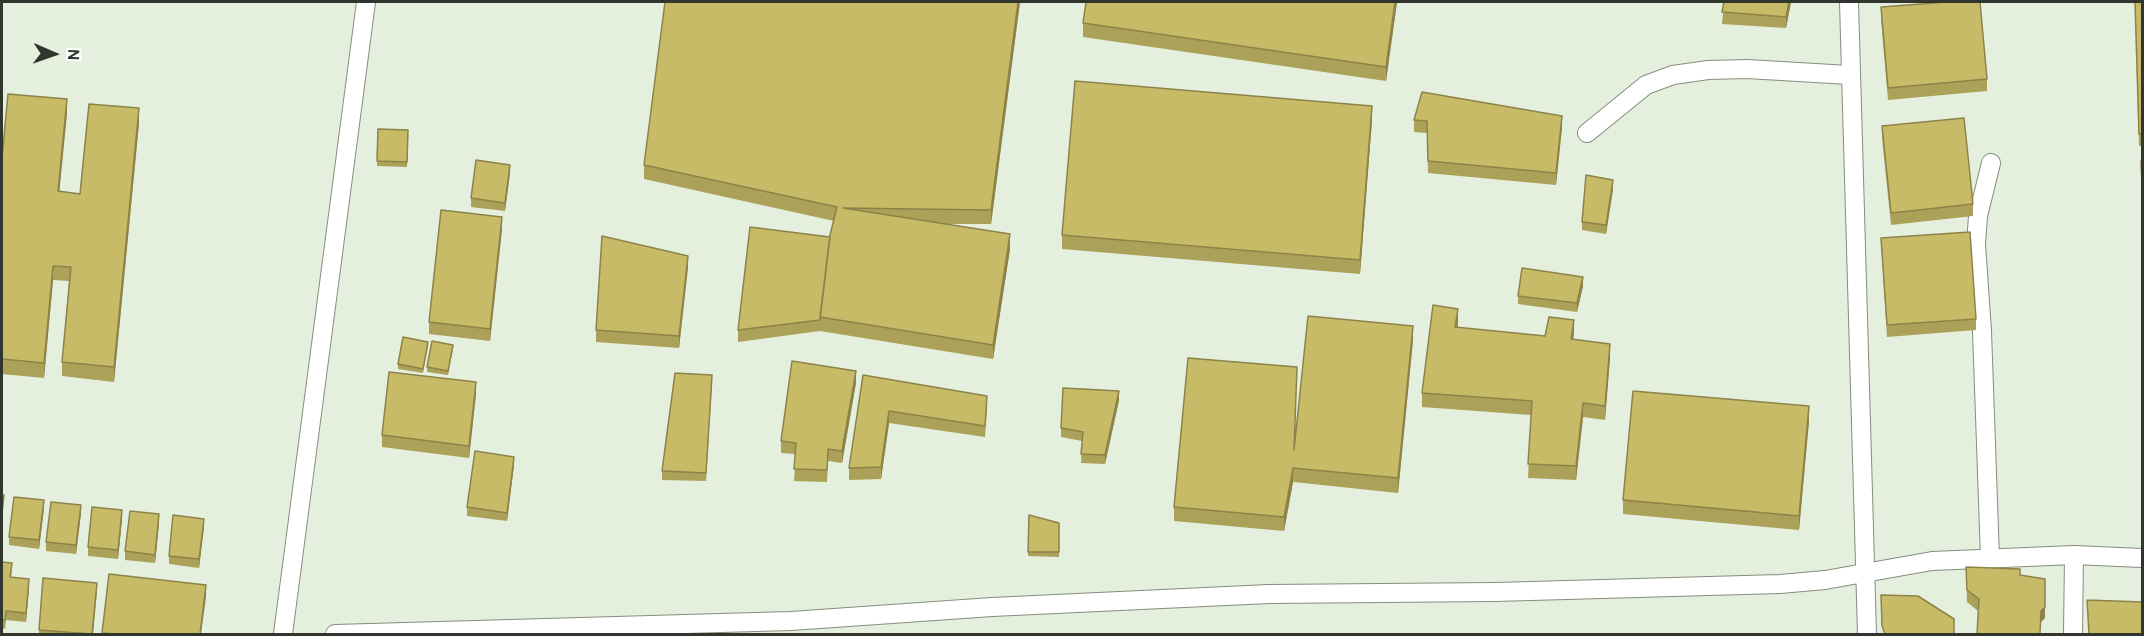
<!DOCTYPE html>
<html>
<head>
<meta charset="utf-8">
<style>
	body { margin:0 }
	#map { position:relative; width:2144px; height:636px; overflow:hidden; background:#e4efdd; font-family:Overpass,sans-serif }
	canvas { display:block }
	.frame { position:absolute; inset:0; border:3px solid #30352e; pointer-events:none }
	.north { position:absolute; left:24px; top:24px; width:60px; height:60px; -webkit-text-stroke:4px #fff; paint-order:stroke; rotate:92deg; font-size:16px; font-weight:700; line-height:24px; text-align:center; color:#30352e }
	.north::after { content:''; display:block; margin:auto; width:21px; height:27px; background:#30352e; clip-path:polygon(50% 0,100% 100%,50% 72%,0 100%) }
</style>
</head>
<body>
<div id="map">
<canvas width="2144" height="636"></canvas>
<div class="frame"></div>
<div class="north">N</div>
</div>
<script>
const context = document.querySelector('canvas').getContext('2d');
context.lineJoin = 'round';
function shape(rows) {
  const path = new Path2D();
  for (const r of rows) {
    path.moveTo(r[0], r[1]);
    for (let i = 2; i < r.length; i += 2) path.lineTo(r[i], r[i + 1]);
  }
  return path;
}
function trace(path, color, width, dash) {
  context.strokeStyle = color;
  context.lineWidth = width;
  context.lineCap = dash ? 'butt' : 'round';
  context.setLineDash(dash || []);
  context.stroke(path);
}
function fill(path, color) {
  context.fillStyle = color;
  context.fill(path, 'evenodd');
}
const service = shape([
	[1849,2,1867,634],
	[1587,133,1646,85,1673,75,1708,70,1747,69,1849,75],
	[1990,558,1982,331,1976,244,1978,216,1991,163],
	[283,634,366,2],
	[335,634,791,621,992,607,1269,594,1495,592,1780,584,1825,580,1932,561,2074,555,2142,558],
	[2073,634,2074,555]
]);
trace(service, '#848e7e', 20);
trace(service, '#fff', 18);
fill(shape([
	[1020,2,991,224,941,224,1010,249,993,359,820,331,738,342,738,330,830,237,834,221,644,179,644,165],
	[1086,2,1397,2,1386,81,1083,37,1083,23],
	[1724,2,1791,2,1786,28,1722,24],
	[2135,2,2142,2,2142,146,2139,146],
	[1881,7,1987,79,1987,91,1888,100,1881,19],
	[67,113,59,191,80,194,139,123,114,382,62,376,62,362,69,281,53,280,44,378,2,374,2,158],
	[1372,120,1360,274,1062,249,1062,235],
	[1414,120,1562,127,1556,185,1428,173,1427,133,1414,132],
	[1882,126,1973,204,1973,216,1891,225,1882,138],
	[378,129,408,130,407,167,377,166],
	[510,173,505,211,471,207,471,198],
	[1613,189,1606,234,1582,230,1582,222],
	[502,229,490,341,429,334,429,322],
	[1881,238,1976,319,1976,330,1887,337],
	[688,267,679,348,596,342,596,330],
	[1583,286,1577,312,1518,304,1518,296],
	[1458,323,1457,328,1545,336,1574,334,1573,339,1610,358,1605,420,1583,417,1576,480,1528,478,1531,415,1422,407,1422,393],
	[1413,340,1398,493,1293,482,1284,531,1174,521,1174,507,1295,445],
	[428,346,423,373,398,369,398,364],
	[453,349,448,375,427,372,427,367],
	[863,375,987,408,985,437,889,423,881,479,849,480,849,468],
	[856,383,842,463,828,461,827,482,794,481,796,454,781,453,781,441],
	[712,384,706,481,662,480,662,471],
	[476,394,469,458,382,447,382,435],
	[1119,400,1105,464,1081,463,1082,441,1061,437,1061,428],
	[1809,421,1799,530,1623,514,1623,500],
	[514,465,507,521,467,516,467,507],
	[44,508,39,549,9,545,9,537],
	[81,513,76,554,46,551,46,542],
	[1029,515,1059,523,1059,557,1028,556],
	[122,519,118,559,88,556,88,547],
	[159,523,155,563,125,560,125,551],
	[204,527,199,568,169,564,169,556],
	[2,562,12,572,11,577,29,588,26,622,6,620,5,629,2,628],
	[1966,567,2020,575,2045,618,1978,611,1967,602],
	[97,592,93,634,39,634,39,630]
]), '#aca159');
fill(shape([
	[1018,2,1020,2,991,224,991,210],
	[1395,2,1397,2,1386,81,1386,67],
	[1789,2,1791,2,1786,28,1786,17],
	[67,99,67,113,58,206,58,191],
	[1372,106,1372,120,1360,274,1360,260],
	[139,108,139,123,114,382,114,367],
	[1562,116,1562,127,1556,185,1556,173],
	[510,165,510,173,505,211,505,203],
	[1613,180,1613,189,1606,234,1606,225],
	[502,217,502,229,490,341,490,329],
	[1010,234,1010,249,993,359,993,345],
	[688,256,688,267,679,348,679,336],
	[53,266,53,280,44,378,44,363],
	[1583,277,1583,286,1577,312,1577,303],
	[1458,309,1458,323,1455,342,1455,327],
	[1574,320,1574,334,1571,353,1571,339],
	[1413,326,1413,340,1398,493,1398,478],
	[1610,344,1610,358,1605,420,1605,406],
	[856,371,856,383,842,463,842,451],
	[476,382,476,394,469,458,469,446],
	[1119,391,1119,400,1105,464,1105,455],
	[1583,403,1583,417,1576,480,1576,466],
	[1809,406,1809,421,1799,530,1799,516],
	[889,411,889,423,881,479,881,467],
	[514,457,514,465,507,521,507,513],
	[1293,468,1293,482,1284,531,1284,517],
	[44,500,44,508,39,549,39,540],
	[81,505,81,513,76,554,76,545],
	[122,510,122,519,118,559,118,550],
	[159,514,159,523,155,563,155,555],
	[204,519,204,527,199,568,199,559],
	[29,579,29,588,26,622,26,613],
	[97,583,93,634,92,634],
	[206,585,206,597,201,634,200,634],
	[2045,607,2045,618,2041,622,2041,611]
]), '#8c8349');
const building = shape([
	[665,2,1018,2,991,210,843,208,1010,234,993,345,820,317,830,235,837,207,644,165,665,2],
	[1086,2,1395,2,1386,67,1083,23,1086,2],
	[1724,2,1789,2,1786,17,1722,12,1724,2],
	[1947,2,1980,2,1987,79,1888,88,1881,7,1947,2],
	[2135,2,2142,2,2142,134,2139,134,2135,2],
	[1075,81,1372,106,1360,260,1062,235,1075,81],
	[1422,92,1562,116,1556,173,1428,161,1427,121,1414,120,1422,92],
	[8,94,67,99,58,191,80,194,89,104,139,108,114,367,62,362,71,267,53,266,44,363,2,359,2,158,8,94],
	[1964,118,1973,204,1891,213,1882,126,1964,118],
	[378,129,408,130,407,162,377,161,378,129],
	[476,160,510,165,505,203,471,198,476,160],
	[2141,161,2142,161,2142,182,2141,161],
	[1586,175,1613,180,1606,225,1582,222,1586,175],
	[441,210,502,217,490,329,429,322,441,210],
	[750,227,830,237,820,320,738,330,750,227],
	[1970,232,1976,319,1887,325,1881,238,1970,232],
	[602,236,688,256,679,336,596,330,602,236],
	[1522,268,1583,277,1577,303,1518,296,1522,268],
	[1433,305,1458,309,1455,327,1545,336,1549,317,1574,320,1571,339,1610,344,1605,406,1583,403,1576,466,1528,464,1532,401,1422,393,1433,305],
	[1308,316,1413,326,1398,478,1293,468,1284,517,1174,507,1188,358,1297,367,1294,450,1308,316],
	[403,337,428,342,423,369,398,364,403,337],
	[432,341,453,345,448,371,427,367,432,341],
	[792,361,856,371,842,451,828,449,827,470,794,469,796,443,781,441,792,361],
	[389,372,476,382,469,446,382,435,389,372],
	[675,373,712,375,706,473,662,471,675,373],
	[863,375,987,396,985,426,889,411,881,467,849,468,863,375],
	[1063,388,1119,391,1105,455,1081,454,1083,432,1061,428,1063,388],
	[1633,391,1809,406,1799,516,1623,500,1633,391],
	[475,451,514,457,507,513,467,507,475,451],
	[2,495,4,495,2,514,2,495],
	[14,497,44,500,39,540,9,537,14,497],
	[51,502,81,505,76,545,46,542,51,502],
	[92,507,122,510,118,550,88,547,92,507],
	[130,511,159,514,155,555,125,551,130,511],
	[173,515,204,519,199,559,169,556,173,515],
	[1029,515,1059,523,1059,552,1028,552,1029,515],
	[2,562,12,563,10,577,29,579,26,613,6,611,5,620,2,620,2,562],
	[1966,567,2020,569,2020,575,2045,579,2045,607,2041,611,2040,634,1977,634,1979,599,1967,590,1966,567],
	[109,574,206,585,200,634,117,634,102,633,109,574],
	[43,578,97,583,92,634,39,630,43,578],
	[1881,595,1918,596,1954,619,1954,634,1885,634,1882,626,1881,595],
	[2087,600,2142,602,2142,634,2089,634,2087,600]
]);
fill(building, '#c8bb68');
trace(building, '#8c8349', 1.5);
</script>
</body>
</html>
